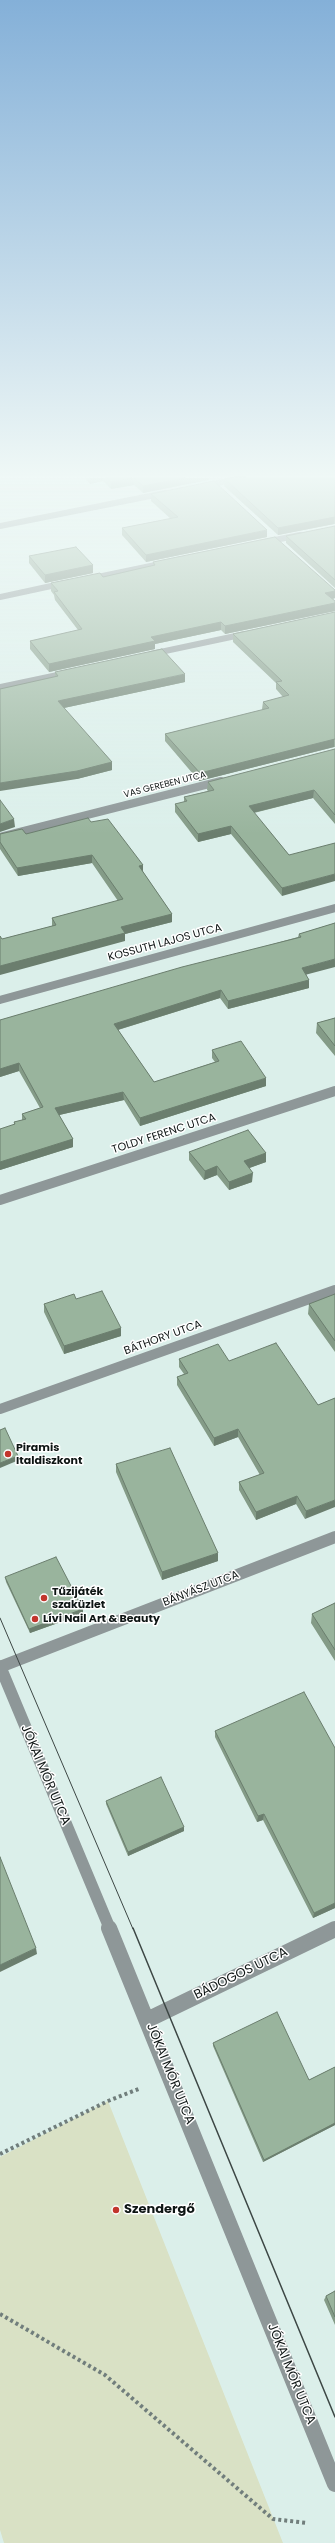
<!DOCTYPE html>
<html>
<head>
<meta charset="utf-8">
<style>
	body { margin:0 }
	canvas { display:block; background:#dbefea }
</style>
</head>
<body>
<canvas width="335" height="2543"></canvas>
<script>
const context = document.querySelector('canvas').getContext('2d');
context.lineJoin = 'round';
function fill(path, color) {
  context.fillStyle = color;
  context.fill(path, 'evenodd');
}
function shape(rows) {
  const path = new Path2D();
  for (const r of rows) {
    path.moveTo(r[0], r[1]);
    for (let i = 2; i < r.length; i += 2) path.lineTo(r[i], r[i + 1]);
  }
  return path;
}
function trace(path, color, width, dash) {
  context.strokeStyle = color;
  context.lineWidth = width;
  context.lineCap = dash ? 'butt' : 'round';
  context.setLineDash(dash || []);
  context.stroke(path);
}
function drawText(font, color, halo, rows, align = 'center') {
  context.font = font + ' Poppins,sans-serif';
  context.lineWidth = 3;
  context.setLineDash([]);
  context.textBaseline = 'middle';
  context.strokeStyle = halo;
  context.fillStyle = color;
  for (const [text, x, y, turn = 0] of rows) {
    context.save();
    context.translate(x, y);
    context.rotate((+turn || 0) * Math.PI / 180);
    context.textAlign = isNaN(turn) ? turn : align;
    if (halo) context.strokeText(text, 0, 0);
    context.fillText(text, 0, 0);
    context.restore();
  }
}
fill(shape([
	[108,2101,283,2543,4,2543,0,2530,0,2157]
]), '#d9e1c5');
trace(shape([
	[0,2154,108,2101,141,2088],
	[0,2314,105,2375,273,2519,307,2523]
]), '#717e7c', 4, [3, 3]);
trace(shape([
	[202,486,243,478],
	[0,526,165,493],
	[265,542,300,535],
	[88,579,165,563],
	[0,597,65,583],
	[151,654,245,634],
	[0,687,67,673]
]), '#8e9798', 6);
trace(shape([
	[0,837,221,781],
	[0,1000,335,908]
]), '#8e9798', 8);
trace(shape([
	[0,1200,335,1091],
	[0,1409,335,1290]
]), '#8e9798', 10);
trace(shape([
	[0,1666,110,1929],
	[0,1667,335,1537]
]), '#8e9798', 12);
trace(shape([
	[109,1928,335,2484],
	[147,2020,335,1929]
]), '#8e9798', 16);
trace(shape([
	[0,1618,133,1929]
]), '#3d4745', 1);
trace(shape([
	[133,1928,335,2417]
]), '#3d4745', 1.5);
fill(shape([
	[85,478,210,478,208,480,143,493,134,485,111,489,103,481,90,484],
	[335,478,335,524,334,524,278,535,224,486,225,479],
	[151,494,267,537,146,562,122,535,122,528,171,519,151,501],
	[335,526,335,588,286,543,286,536],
	[29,556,93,565,93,573,45,583,29,563],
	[153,562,335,590,335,598,333,599,335,601,335,611,225,634,221,630,155,644,155,649,49,672,30,649,30,641,78,630,55,600,54,595,51,591,51,583,103,577,153,566],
	[335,612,335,747,334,747,199,781,165,741,165,734,263,710,262,709,263,702,283,697,276,689,276,683,233,642,233,634],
	[55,672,185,682,64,708,112,770,77,779,55,677],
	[335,749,335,824,313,798,254,813,289,855,282,896,231,834,198,842,175,812,175,804,184,802,184,797,208,791,207,790,208,782],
	[91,822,143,865,143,872,172,914,172,922,125,934,125,941,2,939,52,926,52,918,118,901,92,863,18,876,0,849,0,834,26,834],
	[335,923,306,975,309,988,228,1009,220,998,118,1030,154,1082,215,1062,212,1058,212,1050,266,1086,140,1126,124,1100,59,1115,73,1139,73,1147,0,1170,0,1129,14,1125,14,1122,22,1120,22,1114,40,1108,19,1071,0,1077,0,1020,298,937,299,934],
	[335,1018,335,1056,316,1033,317,1023],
	[189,1152,266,1153,266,1162,249,1168,252,1182,229,1190,217,1175,204,1180,189,1160],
	[335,1294,335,1352,308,1314,309,1304],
	[76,1299,121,1328,121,1336,64,1354,44,1312,44,1304],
	[179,1359,229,1361,318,1405,335,1398,305,1519,296,1504,256,1520,239,1490,239,1482,260,1475,238,1437,214,1446,177,1385,177,1377,184,1374,179,1367],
	[116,1464,218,1561,162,1580,116,1472],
	[5,1577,83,1609,83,1614,30,1633,6,1582],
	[335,1603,335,1661,311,1623,312,1614],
	[215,1731,335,1748,335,1908,313,1918,263,1820,257,1822,215,1737],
	[106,1801,184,1827,184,1831,128,1856,106,1804],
	[213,2043,309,2080,335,2067,335,2125,263,2162,213,2046],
	[335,2291,335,2325,324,2300,326,2296]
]), '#849b87');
fill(shape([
	[90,478,103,478,103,481,90,484],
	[133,478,134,485,111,489,111,482],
	[185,478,210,478,208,480,143,493,143,486],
	[335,517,334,524,278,535,278,528],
	[267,530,267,537,146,562,146,555],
	[93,565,93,573,45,583,45,575],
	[335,591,335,598,325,601,325,593],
	[335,603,335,611,225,634,225,626],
	[221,622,221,630,155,644,155,649,49,672,49,664,151,637],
	[185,674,185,682,59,709,58,701],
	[334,739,334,747,199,781,200,773],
	[112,762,112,770,77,779,0,791,0,783],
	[314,790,313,798,248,814,249,806],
	[14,819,15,827,0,832,0,824],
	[231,826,231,834,198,842,198,834],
	[92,855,92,863,18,876,17,868],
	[143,865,143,873,139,866],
	[335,874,335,881,282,896,282,888],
	[172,914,172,922,125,934,125,941,0,975,0,966,121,927],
	[335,959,335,967,301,976,302,968],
	[309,980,309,988,228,1009,228,1001],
	[221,990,220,998,114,1031,114,1024],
	[19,1063,19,1071,0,1077,0,1069],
	[266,1078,266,1086,140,1126,140,1118],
	[123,1092,124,1100,55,1116,55,1108],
	[73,1139,73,1147,0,1170,0,1162],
	[266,1153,266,1162,244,1170,244,1161],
	[217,1166,217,1175,204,1180,205,1171],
	[253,1173,252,1182,229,1190,229,1182],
	[121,1328,121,1336,64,1354,64,1346],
	[238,1429,238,1437,214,1446,214,1438],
	[18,1456,19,1460,0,1468,0,1463],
	[297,1496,296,1504,256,1520,256,1512],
	[335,1500,335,1507,305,1519,306,1511],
	[218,1553,218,1561,162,1580,162,1572],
	[83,1609,83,1614,30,1633,29,1629],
	[264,1814,263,1820,257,1822,258,1816],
	[184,1827,184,1831,128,1856,128,1852],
	[335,1903,335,1908,313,1918,314,1913],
	[36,1948,37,1954,0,1972,0,1965],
	[335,2123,335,2125,263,2162,264,2160]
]), '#6b7e6e');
const building = shape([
	[107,478,132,478,111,482,107,478],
	[134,478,185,478,143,486,134,478],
	[231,478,335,478,335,517,278,528,225,479,231,478],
	[214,481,267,530,146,555,122,528,178,517,151,494,214,481],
	[335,526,335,580,286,536,335,526],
	[275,537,335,590,335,591,325,593,335,601,335,603,225,626,221,622,151,637,155,641,49,664,30,641,82,629,54,592,58,591,51,583,100,573,103,577,155,565,153,562,275,537],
	[76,547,93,565,45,575,29,556,76,547],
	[335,612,335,739,200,773,165,734,269,708,263,702,289,695,276,682,282,681,233,634,335,612],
	[162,649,185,674,58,701,112,762,77,771,0,783,0,689,58,676,55,672,162,649],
	[335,749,335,815,314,790,249,806,289,855,335,843,335,874,282,888,231,826,198,834,175,804,187,801,184,797,214,790,208,782,335,749],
	[0,800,14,819,0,824,0,800],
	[88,818,91,822,108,819,143,865,139,866,172,914,121,927,125,933,0,966,0,936,2,939,56,925,52,918,123,899,92,855,17,868,0,842,0,834,22,829,26,834,88,818],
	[335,923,335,959,302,968,309,980,228,1001,221,990,114,1024,154,1082,219,1061,212,1050,241,1041,266,1078,140,1118,123,1092,55,1108,73,1139,0,1162,0,1129,15,1124,14,1122,26,1119,22,1114,43,1107,19,1063,0,1069,0,1020,182,967,301,937,299,934,335,923],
	[335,1018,335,1046,317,1023,335,1018],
	[248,1130,266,1153,244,1161,253,1173,229,1182,217,1166,205,1171,189,1152,248,1130],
	[102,1291,121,1328,64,1346,44,1304,74,1294,76,1299,102,1291],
	[335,1294,335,1341,309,1304,335,1294],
	[276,1343,318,1405,335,1398,335,1500,306,1511,297,1496,256,1512,239,1482,264,1473,238,1429,214,1438,177,1377,188,1373,179,1359,218,1344,229,1361,276,1343],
	[5,1428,18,1456,0,1463,0,1430,5,1428],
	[170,1448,218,1553,162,1572,116,1464,170,1448],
	[56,1557,83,1609,29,1629,5,1577,56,1557],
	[335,1603,335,1650,312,1614,335,1603],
	[304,1692,335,1748,335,1903,314,1913,264,1814,258,1816,215,1731,304,1692],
	[161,1777,184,1827,128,1852,106,1801,161,1777],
	[0,1857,36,1948,0,1965,0,1857],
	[277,2012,309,2080,335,2067,335,2123,264,2160,213,2043,277,2012],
	[335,2291,335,2317,326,2296,335,2291]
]);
fill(building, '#99b49d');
trace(building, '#6b7e6e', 1);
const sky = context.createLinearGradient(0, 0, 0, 834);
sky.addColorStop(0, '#84b0d8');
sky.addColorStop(0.57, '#eff8f6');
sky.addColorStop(1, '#eff8f600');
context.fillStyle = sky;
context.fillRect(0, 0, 335, 834);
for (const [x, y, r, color] of [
	[8,1454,4,"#c2352c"],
	[44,1598,4,"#c2352c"],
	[35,1619,4,"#c2352c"],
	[116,2210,4,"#c2352c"]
]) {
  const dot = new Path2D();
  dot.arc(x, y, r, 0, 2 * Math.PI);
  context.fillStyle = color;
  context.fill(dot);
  trace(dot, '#fff', 1.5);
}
drawText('9px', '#0e1514', '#fff', [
	["VAS GEREBEN UTCA",165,785,-14]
]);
drawText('11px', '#0e1514', '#fff', [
	["KOSSUTH LAJOS UTCA",165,943,-15],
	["TOLDY FERENC UTCA",164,1134,-18],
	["BÁTHORY UTCA",163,1338,-20],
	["BÁNYÁSZ UTCA",201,1589,-21]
]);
drawText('bold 11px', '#0e1514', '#fff', [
	["Piramis",16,1448],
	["Italdiszkont",16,1461],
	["Tűzijáték",52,1592],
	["szaküzlet",52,1605],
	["Lívi Nail Art & Beauty",43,1619]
], 'left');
drawText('13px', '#0e1514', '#fff', [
	["JÓKAI MÓR UTCA",45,1775,67],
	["BÁDOGOS UTCA",241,1974,-26],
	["JÓKAI MÓR UTCA",170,2074,68],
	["JÓKAI MÓR UTCA",291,2374,68]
]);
drawText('bold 13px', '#0e1514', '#fff', [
	["Szendergő",124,2210]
], 'left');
</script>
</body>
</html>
